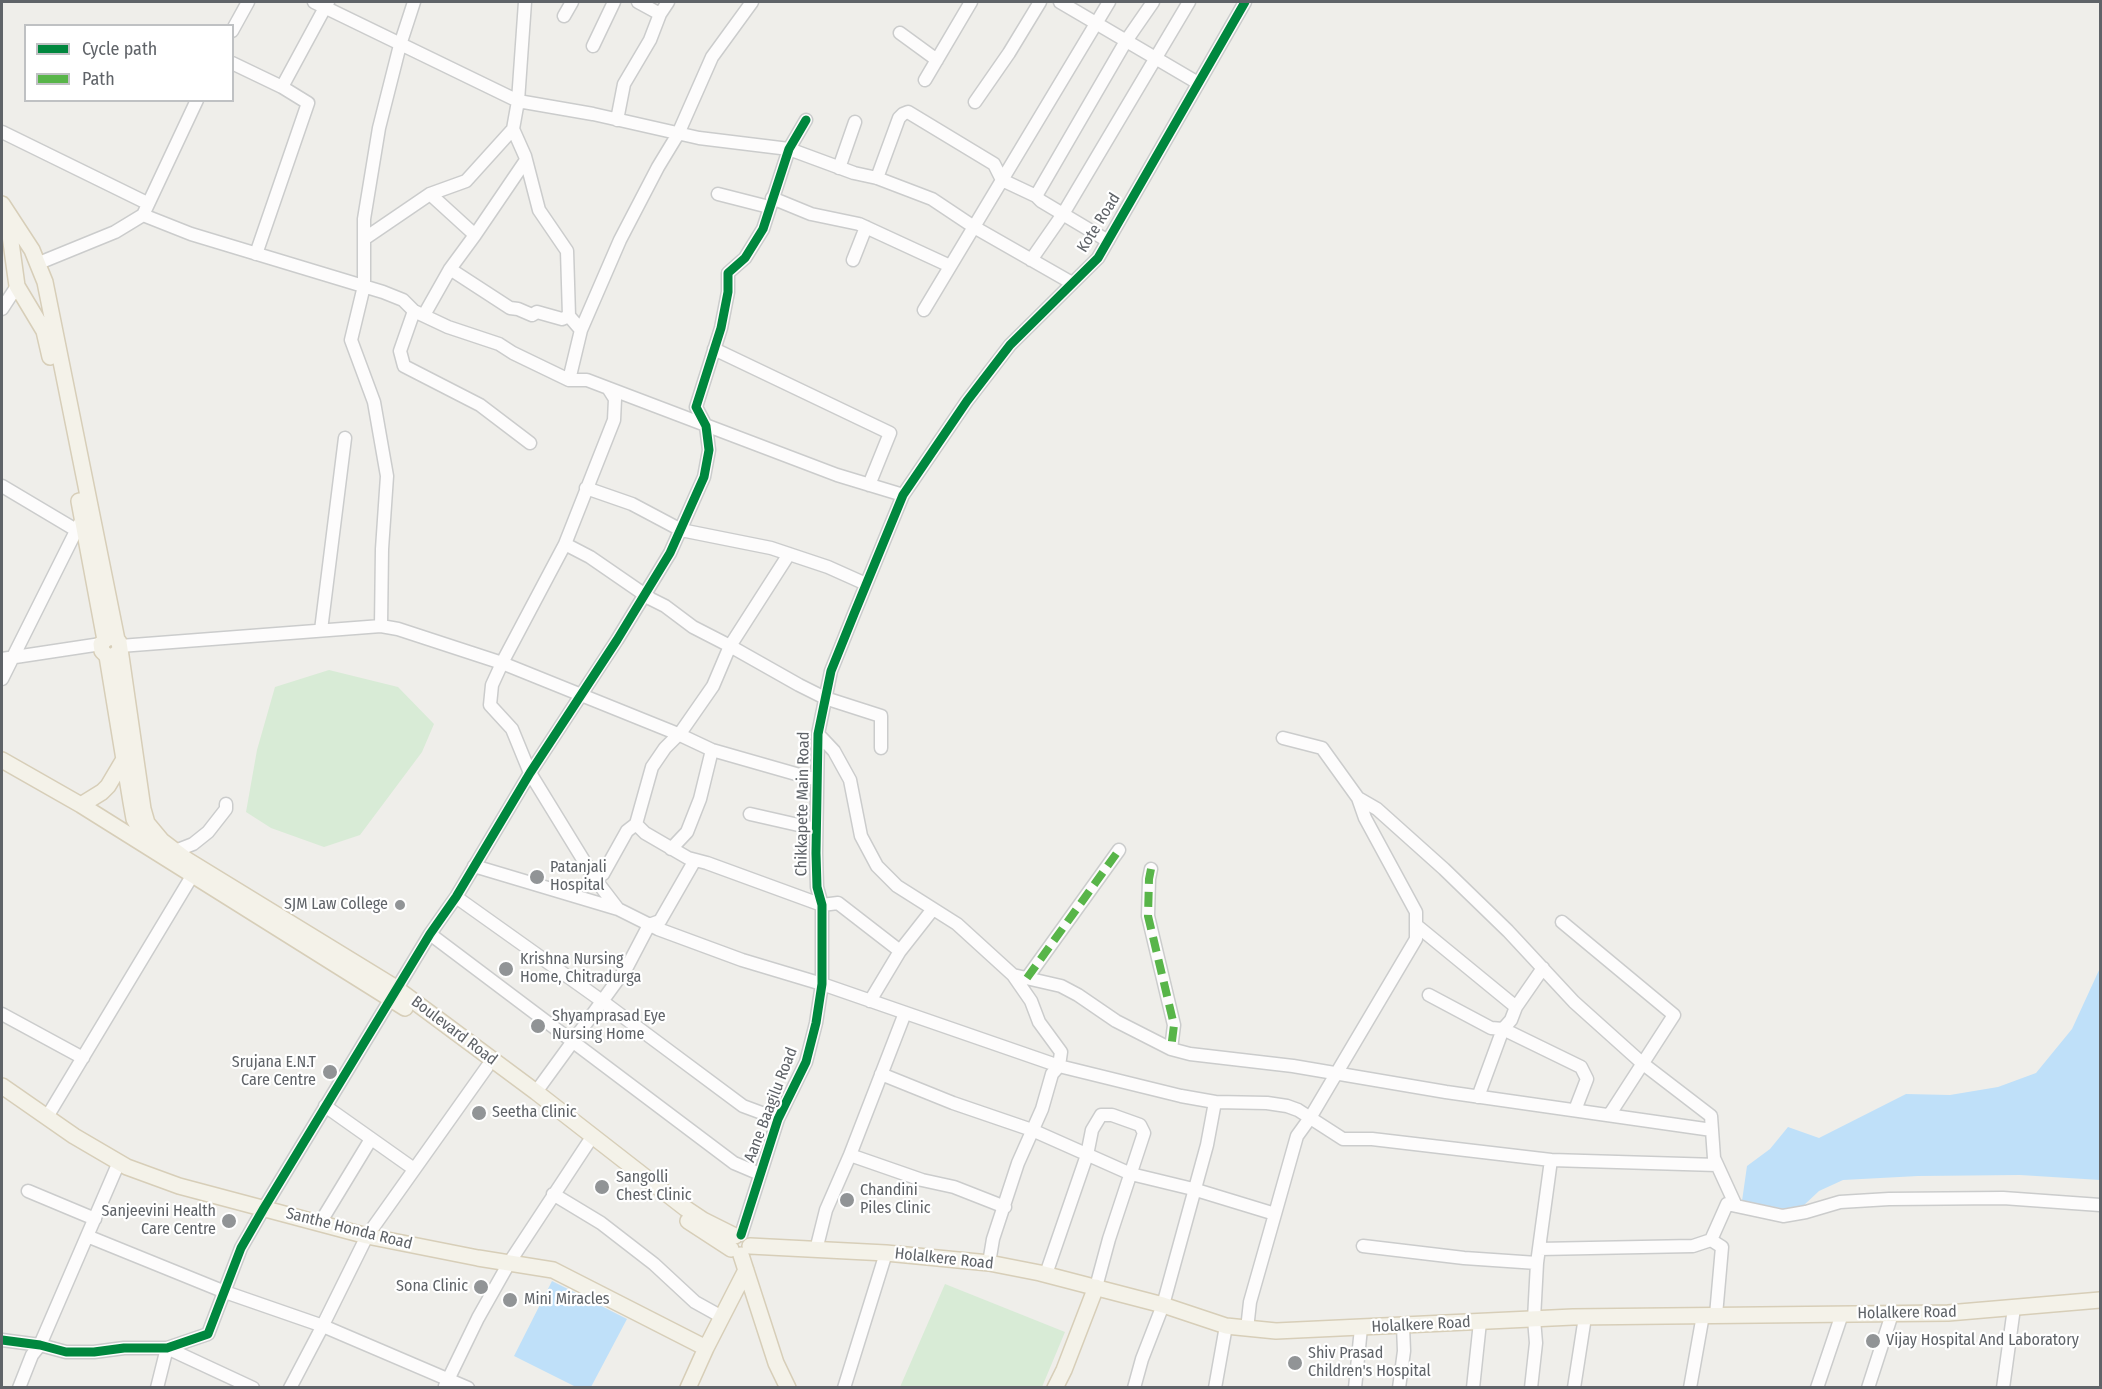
<!DOCTYPE html>
<html>
<head>
<meta charset="utf-8">
<style>
	body { margin:0 }
	#map { position:relative; width:2102px; height:1389px; overflow:hidden; background:#efeeea; font-family:"Fira Sans Condensed",sans-serif }
	canvas { display:block }
	.frame { position:absolute; inset:0; border:3px solid #5f6368; pointer-events:none }
	.legend { position:absolute; left:24px; top:24px; width:210px; height:78px; box-sizing:border-box; background:#fff; border:2px solid #bfc1c3; margin:0; padding:8px 10px; list-style:none; font-size:18px; color:#5f6368 }
	.legend li { display:flex; align-items:center; gap:12px; height:30px }
	.legend b { width:30px; border:2px solid #bfc1c3 }
</style>
</head>
<body>
<div id="map">
<canvas width="2102" height="1389"></canvas>
<div class="frame"></div>
<ul class="legend">
<li><b style="height:8px;background:#00873e"></b>Cycle path</li>
<li><b style="height:8px;background:#58b549"></b>Path</li>
</ul>
</div>
<script>
const context = document.querySelector('canvas').getContext('2d');
context.lineJoin = 'round';
function fill(path, color) {
  context.fillStyle = color;
  context.fill(path, 'evenodd');
}
function shape(rows) {
  const path = new Path2D();
  for (const r of rows) {
    path.moveTo(r[0], r[1]);
    for (let i = 2; i < r.length; i += 2) path.lineTo(r[i], r[i + 1]);
  }
  return path;
}
function trace(path, color, width, dash) {
  context.strokeStyle = color;
  context.lineWidth = width;
  context.lineCap = dash ? 'butt' : 'round';
  context.setLineDash(dash || []);
  context.stroke(path);
}
function drawText(font, color, halo, rows, align = 'center') {
  context.font = font + ' "Fira Sans Condensed",sans-serif';
  context.lineWidth = 4.5;
  context.setLineDash([]);
  context.textBaseline = 'middle';
  context.strokeStyle = halo;
  context.fillStyle = color;
  for (const [text, x, y, turn = 0] of rows) {
    context.save();
    context.translate(x, y);
    context.rotate((+turn || 0) * Math.PI / 180);
    context.textAlign = isNaN(turn) ? turn : align;
    if (halo) context.strokeText(text, 0, 0);
    context.fillText(text, 0, 0);
    context.restore();
  }
}
fill(shape([
	[329,670,398,687,434,724,422,752,360,835,324,847,271,828,246,812,257,750,275,687],
	[945,1284,1065,1332,1042,1387,900,1387]
]), '#d8ebd6');
fill(shape([
	[2100,968,2100,1180,2020,1175,1918,1176,1843,1180,1819,1191,1802,1207,1791,1210,1742,1201,1747,1166,1770,1149,1788,1127,1819,1138,1906,1094,1950,1095,1998,1087,2036,1073,2072,1029],
	[552,1281,627,1319,591,1387,576,1387,514,1356]
]), '#bfe0f9');
const minor = shape([
	[314,2,518,101,593,114,699,138,789,149,854,173,877,178,932,199,974,227,1072,283],
	[525,2,518,101,513,129,525,156,539,210,567,251,569,316,581,330],
	[638,2,660,14],
	[1060,2,1198,83],
	[564,16,572,2],
	[232,31,248,2],
	[900,33,937,60],
	[593,46,614,2],
	[232,63,282,87,308,103,256,254],
	[925,80,971,2],
	[282,87,328,2],
	[975,102,1009,53,1040,2],
	[617,120,624,84,650,40,660,14,668,2],
	[2,132,147,203],
	[839,168,855,122],
	[877,178,899,118,903,114,908,112,994,164,1002,180,1036,196,1041,201,1108,241],
	[430,194,475,235],
	[718,194,769,207],
	[1036,196,1126,41,1153,2],
	[772,198,811,214,859,224,950,266],
	[143,215,191,234,383,292,403,300,414,311,448,327,499,344,513,353,569,380,587,380,608,388,615,399,614,420,565,544,590,557,651,599,665,606,693,627,730,646,713,686,681,732,665,748,652,767,636,824,645,833,688,858,707,863,822,905,838,903,900,951],
	[364,239,430,194,466,181,513,129],
	[853,260,866,227],
	[1031,260,1063,214,1189,2],
	[39,263,115,232,143,215,197,100],
	[450,269,510,308,518,309,532,315,537,312,562,319,569,316],
	[2,309,17,286],
	[924,310,1109,2],
	[414,311,400,351,404,366,480,405,530,443],
	[424,315,450,269,475,235,526,160],
	[714,349,890,433,869,485],
	[569,380,581,330,620,240,658,167,678,134,712,57,752,2],
	[608,388,837,475,903,495],
	[2,486,76,530],
	[586,488,632,504,681,530,771,548,828,567,866,584],
	[565,544,503,661,492,685,490,705,512,729,530,773,595,879,618,909,658,929,742,960,822,984,1059,1066,1181,1096,1215,1102],
	[789,554,730,646,799,685,825,698,881,716,881,748],
	[381,626,382,549,387,476,374,402,351,340,364,286,364,219,379,128,400,45,414,2],
	[321,630,345,438],
	[120,646,381,626,398,629,502,663,678,734,712,750,817,780],
	[2,659,101,644],
	[2,679,83,517],
	[818,734,834,751,850,780,861,836,877,866,897,886,957,924,1013,975,1031,1001,1039,1022,1061,1052,1059,1066,1052,1074,1042,1109,1018,1163,993,1239,989,1263],
	[1283,738,1322,748,1358,798,1377,809,1444,869,1508,931,1574,1002,1642,1063,1711,1116,1714,1158,1736,1206],
	[750,814,816,829],
	[671,849,687,832,700,799,712,750],
	[175,851,193,844,208,832,226,809,226,804],
	[474,866,618,909],
	[1151,869,1149,879,1148,916,1174,1025,1171,1049],
	[595,879,603,874,627,831,636,824],
	[456,897,602,1001,743,1106,778,1119],
	[1562,922,1674,1015,1610,1114],
	[1416,925,1516,1007,1511,1020,1503,1029,1491,1028,1429,995],
	[430,934,734,1163,760,1174],
	[1013,975,1061,986,1078,995,1116,1021,1171,1049,1190,1054,1293,1066,1446,1092,1712,1130],
	[1027,978,1119,850],
	[870,1001,900,951,933,909],
	[1516,1007,1543,968],
	[2,1014,83,1058],
	[881,1074,953,1103,1032,1130,1131,1174,1193,1189,1275,1214,1297,1136,1310,1118,1416,939,1416,912,1365,818,1358,798],
	[536,1092,627,967,649,925,660,921,695,860],
	[1478,1097,1503,1029,1581,1067,1587,1079,1575,1110],
	[325,1106,414,1169],
	[47,1117,192,876],
	[850,1155,922,1180,954,1187,1005,1207],
	[1551,1160,1717,1165],
	[28,1191,95,1219],
	[553,1194,601,1223,654,1264,695,1302,722,1317],
	[320,1223,371,1139],
	[741,1235,778,1119,806,1062,816,1023,822,984,822,905,817,887,816,853,818,734,831,671,854,614,903,495,967,401,1010,345,1098,258,1245,2],
	[87,1236,225,1292,323,1326,468,1388],
	[1711,1240,1722,1247,1716,1315],
	[1363,1246,1464,1258,1537,1263],
	[1539,1249,1693,1246,1711,1240,1727,1204,1783,1216,1806,1212,1840,1202,1889,1199,2003,1198,2100,1205],
	[816,1250,826,1210,850,1155,905,1013],
	[1046,1274,1087,1155,1092,1130,1101,1115,1112,1115,1140,1125,1144,1133,1109,1239,1096,1287],
	[1247,1329,1250,1302,1275,1214],
	[2,1340,40,1345,66,1352,94,1352,124,1348,167,1348,208,1334,241,1248,264,1208,430,934,456,897,530,773,617,640,670,553,704,477,709,450,706,426,696,407,721,328,728,292,728,273,745,258,763,229,789,149,806,120],
	[445,1386,478,1318,509,1263,588,1143],
	[19,1388,32,1355,40,1345,119,1162],
	[157,1388,167,1348,253,1388],
	[290,1388,320,1331,367,1236,487,1067],
	[844,1388,886,1253],
	[1134,1388,1142,1359,1163,1305,1207,1145,1215,1102,1267,1103,1287,1106,1298,1110,1343,1139,1372,1139,1551,1160,1537,1263,1534,1319,1536,1343,1531,1388],
	[1215,1388,1226,1326],
	[1355,1388,1361,1328],
	[1399,1388,1404,1351,1403,1326],
	[1473,1388,1480,1322],
	[1574,1388,1585,1317],
	[1690,1388,1703,1315],
	[1817,1388,1842,1314],
	[1868,1388,1892,1314],
	[2003,1388,2014,1308]
]);
const major = shape([
	[2,204,32,250,45,282,117,640],
	[2,223,10,235,17,286,44,331,50,357],
	[79,501,105,640],
	[119,651,114,656,107,656,102,651,101,644,105,640,109,637,115,638,119,642,143,809,147,823,162,841,187,860,396,988,536,1092,685,1208,703,1220,735,1236],
	[107,656,131,802,134,819,145,838],
	[2,760,81,805,405,1008],
	[81,805,102,792,108,786,124,759],
	[2,1086,74,1136,127,1167,179,1186,367,1236,478,1258,553,1270,706,1348],
	[688,1221,731,1249],
	[750,1246,886,1253,989,1263,1040,1273,1163,1305,1226,1326,1276,1331,1573,1317,1948,1313,2100,1300],
	[741,1255,776,1363,788,1388],
	[688,1388,706,1348,746,1270],
	[1055,1388,1064,1370,1096,1287]
]);
trace(minor, '#cbcccc', 15);
trace(major, '#d7ceb8', 18);
trace(minor, '#fdfcfc', 12);
trace(major, '#f4f2e9', 15);
trace(shape([
	[1151,869,1149,879,1148,916,1174,1025,1171,1049],
	[1027,978,1119,850]
]), '#58b549', 8, [15, 8]);
trace(shape([
	[741,1235,778,1119,806,1062,816,1023,822,984,822,905,817,887,816,853,818,734,831,671,854,614,903,495,967,401,1010,345,1098,258,1245,2],
	[2,1340,40,1345,66,1352,94,1352,124,1348,167,1348,208,1334,241,1248,264,1208,430,934,456,897,530,773,617,640,670,553,704,477,709,450,706,426,696,407,721,328,728,292,728,273,745,258,763,229,789,149,806,120]
]), '#00873e', 9);
for (const [x, y, r, color] of [
	[537,877,8,"#919496"],
	[400,905,6,"#919496"],
	[506,969,8,"#919496"],
	[538,1026,8,"#919496"],
	[330,1072,8,"#919496"],
	[479,1113,8,"#919496"],
	[602,1187,8,"#919496"],
	[847,1200,8,"#919496"],
	[229,1221,8,"#919496"],
	[481,1287,8,"#919496"],
	[510,1300,8,"#919496"],
	[1873,1341,8,"#919496"],
	[1295,1363,8,"#919496"]
]) {
  const dot = new Path2D();
  dot.arc(x, y, r, 0, 2 * Math.PI);
  context.fillStyle = color;
  context.fill(dot);
  trace(dot, '#fff', 2);
}
drawText('16px', '#5f6368', '#fff', [
	["Kote Road",1099,223,-58],
	["Chikkapete Main Road",803,804,-89],
	["Boulevard Road",454,1031,37],
	["Aane Baagilu Road",771,1105,-69],
	["Santhe Honda Road",349,1229,14],
	["Holalkere Road",944,1259,6],
	["Holalkere Road",1907,1313,-1],
	["Holalkere Road",1421,1325,-3]
]);
drawText('16px', '#5f6368', '#fff', [
	["Patanjali",550,868],
	["Hospital",550,886],
	["SJM Law College",388,905,"right"],
	["Krishna Nursing",520,960],
	["Home, Chitradurga",520,978],
	["Shyamprasad Eye",552,1017],
	["Nursing Home",552,1035],
	["Srujana E.N.T",316,1063,"right"],
	["Care Centre",316,1081,"right"],
	["Seetha Clinic",492,1113],
	["Sangolli",616,1178],
	["Chest Clinic",616,1196],
	["Chandini",860,1191],
	["Piles Clinic",860,1209],
	["Sanjeevini Health",216,1212,"right"],
	["Care Centre",216,1230,"right"],
	["Sona Clinic",468,1287,"right"],
	["Mini Miracles",524,1300],
	["Vijay Hospital And Laboratory",1886,1341],
	["Shiv Prasad",1308,1354],
	["Children's Hospital",1308,1372]
], 'left');
</script>
</body>
</html>
